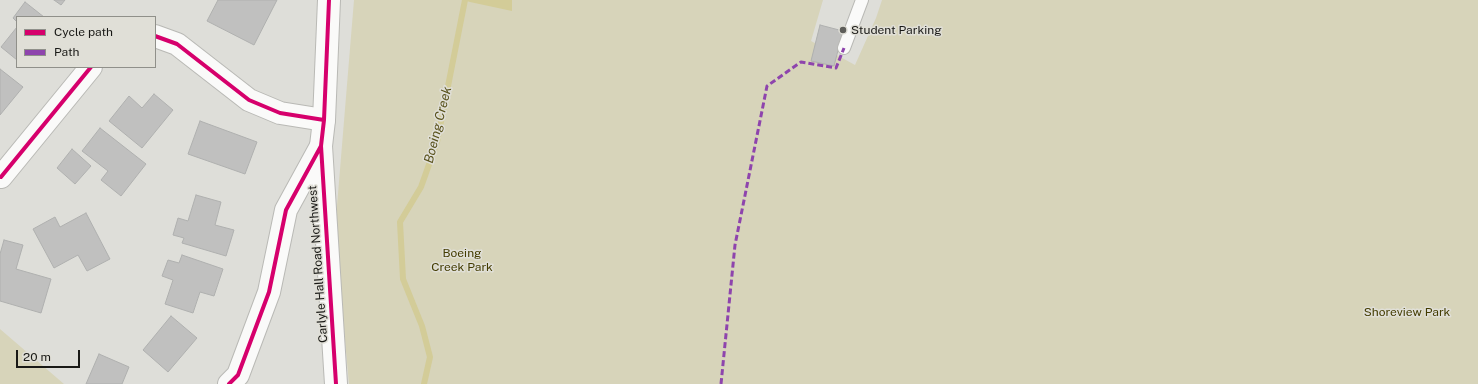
<!DOCTYPE html>
<html>
<head>
<meta charset="utf-8">
<style>
	body { margin:0 }
	#map { position:relative; width:1478px; height:384px; overflow:hidden; background:#deded9; font-family:"Public Sans",sans-serif }
	canvas { display:block }
	.legend { position:absolute; left:16px; top:16px; width:140px; height:52px; box-sizing:border-box; background:#e0dfd7; border:1px solid #90908a; margin:0; padding:5px 7px; list-style:none; font-size:12px; color:#191916 }
	.legend li { display:flex; align-items:center; gap:8px; height:20px }
	.legend b { width:20px; border:1px solid #90908a }
	.scale { position:absolute; left:16px; top:350px; width:64px; height:18px; box-sizing:border-box; border:2px solid #191916; border-top:0; padding-left:5px; font-size:12px; line-height:14px; white-space:nowrap; color:#191916; -webkit-text-stroke:3px #e0dfd7; paint-order:stroke }
</style>
</head>
<body>
<div id="map">
<canvas width="1478" height="384"></canvas>
<ul class="legend">
<li><b style="height:5px;background:#d6006c"></b>Cycle path</li>
<li><b style="height:5px;background:#8e44ad"></b>Path</li>
</ul>
<div class="scale">20 m</div>
</div>
<script>
const context = document.querySelector('canvas').getContext('2d');
context.lineJoin = 'round';
function fill(path, color) {
  context.fillStyle = color;
  context.fill(path, 'evenodd');
}
function shape(rows) {
  const path = new Path2D();
  for (const r of rows) {
    path.moveTo(r[0], r[1]);
    for (let i = 2; i < r.length; i += 2) path.lineTo(r[i], r[i + 1]);
  }
  return path;
}
function trace(path, color, width, dash) {
  context.strokeStyle = color;
  context.lineWidth = width;
  context.lineCap = dash ? 'butt' : 'round';
  context.setLineDash(dash || []);
  context.stroke(path);
}
function drawText(font, color, halo, rows, align = 'center') {
  context.font = font + ' "Public Sans",sans-serif';
  context.lineWidth = 3;
  context.setLineDash([]);
  context.textBaseline = 'middle';
  context.strokeStyle = halo;
  context.fillStyle = color;
  for (const [text, x, y, turn = 0] of rows) {
    context.save();
    context.translate(x, y);
    context.rotate((+turn || 0) * Math.PI / 180);
    context.textAlign = isNaN(turn) ? turn : align;
    if (halo) context.strokeText(text, 0, 0);
    context.fillText(text, 0, 0);
    context.restore();
  }
}
fill(shape([
	[354,0,823,0,811,41,855,65,876,18,882,0,1478,0,1478,384,349,384,335,230],
	[0,329,64,384,0,384]
]), '#d7d4ba');
fill(shape([
	[463,0,512,0,512,11,470,2]
]), '#d3cc98');
trace(shape([
	[424,384,430,357,422,326,403,279,400,222,421,187,437,142,465,0]
]), '#d3cc98', 6);
const building = shape([
	[54,0,65,0,61,5,54,0],
	[218,0,277,0,254,45,207,21,218,0],
	[25,2,44,17,17,17,17,22,13,18,25,2],
	[820,25,843,31,834,66,811,61,820,25],
	[17,27,17,60,1,47,17,27],
	[0,69,23,87,0,115,0,69],
	[154,94,173,110,142,148,109,121,129,96,142,108,154,94],
	[200,121,257,142,245,174,188,154,200,121],
	[100,128,146,164,121,196,101,180,108,171,82,151,100,128],
	[72,149,91,166,75,184,57,168,72,149],
	[196,195,221,202,215,225,234,230,226,256,182,243,184,238,173,235,178,218,188,221,196,195],
	[86,213,110,259,87,271,78,255,54,268,33,229,55,217,60,227,86,213],
	[4,240,23,245,16,269,51,279,41,313,0,301,0,254,4,240],
	[182,255,223,269,214,296,200,292,193,313,165,304,173,280,162,276,168,260,179,263,182,255],
	[171,316,197,338,168,372,143,350,171,316],
	[99,354,129,367,122,384,86,384,99,354]
]);
fill(building, '#c0c0bf');
trace(building, '#afb0af', 1);
const service = shape([
	[844,48,862,0]
]);
const minor = shape([
	[155,36,177,44,249,100,280,113,324,120],
	[1,177,91,67],
	[229,384,238,375,269,292,286,210,321,146]
]);
const tertiary = shape([
	[329,0,324,120,321,146,336,384]
]);
trace(service, '#b9b9b5', 14);
trace(minor, '#b9b9b5', 24);
trace(tertiary, '#b9b9b5', 24);
trace(service, '#fafaf9', 12);
trace(minor, '#fafaf9', 22);
trace(tertiary, '#fafaf9', 22);
trace(shape([
	[721,384,735,245,767,86,801,62,836,68,844,48]
]), '#8e44ad', 3, [6, 3]);
trace(shape([
	[329,0,324,120,321,146,336,384],
	[155,36,177,44,249,100,280,113,324,120],
	[1,177,91,67],
	[229,384,238,375,269,292,286,210,321,146]
]), '#d6006c', 4);
for (const [x, y, r, color] of [
	[843,30,4,"#5e5e5a"]
]) {
  const dot = new Path2D();
  dot.arc(x, y, r, 0, 2 * Math.PI);
  context.fillStyle = color;
  context.fill(dot);
  trace(dot, '#e0dfd7', 1.5);
}
drawText('12px', '#191916', '#e0dfd7', [
	["Student Parking",851,30]
], 'left');
drawText('12px', '#433c00', '#e0dfd7', [
	["Boeing",462,253],
	["Creek Park",462,267],
	["Shoreview Park",1407,312]
]);
drawText('12px', '#191916', '#e0dfd7', [
	["Carlyle Hall Road Northwest",318,264,-94]
]);
drawText('italic 13px', '#59521c', '#e0dfd7', [
	["Boeing Creek",438,125,-76]
]);
</script>
</body>
</html>
